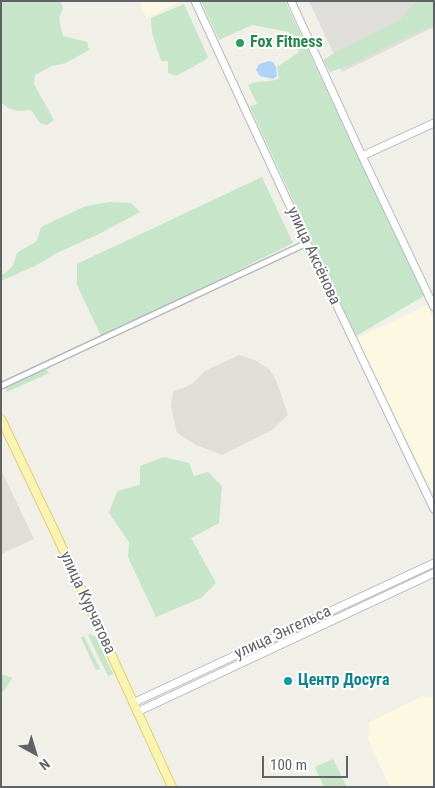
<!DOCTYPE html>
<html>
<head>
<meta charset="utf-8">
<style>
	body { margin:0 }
	#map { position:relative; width:435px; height:788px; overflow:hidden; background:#f0efe8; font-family:"Roboto Condensed",sans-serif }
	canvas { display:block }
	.frame { position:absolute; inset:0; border:2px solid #5f6267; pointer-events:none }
	.north { position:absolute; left:10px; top:728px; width:50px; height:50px; -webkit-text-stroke:4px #fff; paint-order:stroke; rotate:141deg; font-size:14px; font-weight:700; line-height:20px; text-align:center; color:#5f6267 }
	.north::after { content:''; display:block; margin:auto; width:18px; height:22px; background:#5f6267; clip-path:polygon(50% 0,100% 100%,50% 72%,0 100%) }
	.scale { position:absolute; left:262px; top:756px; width:86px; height:22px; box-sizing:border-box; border:2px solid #5f6267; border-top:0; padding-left:6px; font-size:15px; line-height:18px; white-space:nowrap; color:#5f6267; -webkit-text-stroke:4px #fff; paint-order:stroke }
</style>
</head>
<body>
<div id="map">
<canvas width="435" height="788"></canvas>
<div class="frame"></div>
<div class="north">N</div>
<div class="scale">100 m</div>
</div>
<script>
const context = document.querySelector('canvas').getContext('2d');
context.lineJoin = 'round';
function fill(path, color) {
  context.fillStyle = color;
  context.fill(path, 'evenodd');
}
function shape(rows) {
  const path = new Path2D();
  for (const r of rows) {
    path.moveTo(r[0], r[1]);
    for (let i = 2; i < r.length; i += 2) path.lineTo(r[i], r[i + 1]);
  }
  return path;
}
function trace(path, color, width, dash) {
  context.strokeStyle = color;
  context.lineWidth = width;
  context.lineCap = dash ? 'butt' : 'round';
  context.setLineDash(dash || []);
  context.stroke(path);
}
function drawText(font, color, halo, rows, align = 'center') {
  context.font = font + ' "Roboto Condensed",sans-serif';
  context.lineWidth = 4;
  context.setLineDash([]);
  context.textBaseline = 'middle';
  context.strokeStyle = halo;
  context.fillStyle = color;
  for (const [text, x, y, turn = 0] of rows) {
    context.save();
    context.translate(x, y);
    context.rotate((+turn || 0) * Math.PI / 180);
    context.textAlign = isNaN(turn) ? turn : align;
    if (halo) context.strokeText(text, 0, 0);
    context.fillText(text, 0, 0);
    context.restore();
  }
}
fill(shape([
	[139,1,181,1,147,18],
	[427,305,434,319,434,495,357,338],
	[423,696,434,697,434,787,390,787,368,740,369,722]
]), '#fcf8e1');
fill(shape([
	[309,1,434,1,434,27,342,72]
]), '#dfdeda');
fill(shape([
	[239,355,255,360,269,369,276,380,288,415,272,430,222,455,196,445,177,433,171,406,173,392,192,384,205,371],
	[1,470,34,539,1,554]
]), '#e0ded6');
fill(shape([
	[1,1,60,1,63,8,59,19,63,36,87,42,89,50,66,63,52,66,35,75,34,84,54,120,47,125,40,123,31,110,18,111,8,108,1,102],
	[201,1,285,1,424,296,356,336,250,107,257,104,248,85,256,82,270,81,279,79,277,67,299,52,289,32,252,25,219,40],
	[419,1,434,1,434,26,400,40,353,64,330,72,323,60,336,52,402,19,411,6],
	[184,4,208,57,205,60,176,76,168,73,168,61,161,61,152,33,151,18],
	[262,177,293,243,102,338,77,285,77,264],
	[110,202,131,203,140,212,97,235,59,252,35,266,1,281,1,276,13,266,17,253,37,241,41,227,86,206],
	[44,370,47,370,49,373,7,392,5,387],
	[164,457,189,463,194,476,208,472,222,486,219,523,191,538,216,583,201,598,156,617,128,557,129,542,109,513,117,491,140,485,140,466],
	[90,634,96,637,113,674,108,676,88,635],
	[84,636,100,669,96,670,81,638],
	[1,674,12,678,5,690,1,692],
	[333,759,347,787,324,787,315,767]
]), '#c7e5c9');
fill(shape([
	[269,61,273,62,276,67,277,76,273,79,260,76,256,70,259,64]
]), '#afd3f9');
const street = shape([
	[1,386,307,243]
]);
const secondary = shape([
	[195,1,307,243,434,509],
	[291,1,362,156,434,307],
	[362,156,434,123],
	[133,703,434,563],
	[137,712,434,573]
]);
const primary = shape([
	[1,419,55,532,172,787]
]);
trace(street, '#b5b7bb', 8);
trace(secondary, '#b6b9be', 9);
trace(primary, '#e7ce6a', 10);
trace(street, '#fff', 5);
trace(secondary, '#fff', 7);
trace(primary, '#f9f3b4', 8);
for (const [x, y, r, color] of [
	[240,43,5,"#2e9e5b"],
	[288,681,5,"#0f9aa8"]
]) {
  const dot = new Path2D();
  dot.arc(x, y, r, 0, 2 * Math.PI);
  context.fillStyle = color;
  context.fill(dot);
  trace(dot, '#fff', 2);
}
drawText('bold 16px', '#27864d', '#fff', [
	["Fox Fitness",250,43]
], 'left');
drawText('16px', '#5f6267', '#fff', [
	["улица Аксёнова",313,256,65],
	["улица Курчатова",87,603,65],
	["улица Энгельса",283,633,-25]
]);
drawText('bold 16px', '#0d838f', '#fff', [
	["Центр Досуга",298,681]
], 'left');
</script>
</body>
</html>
